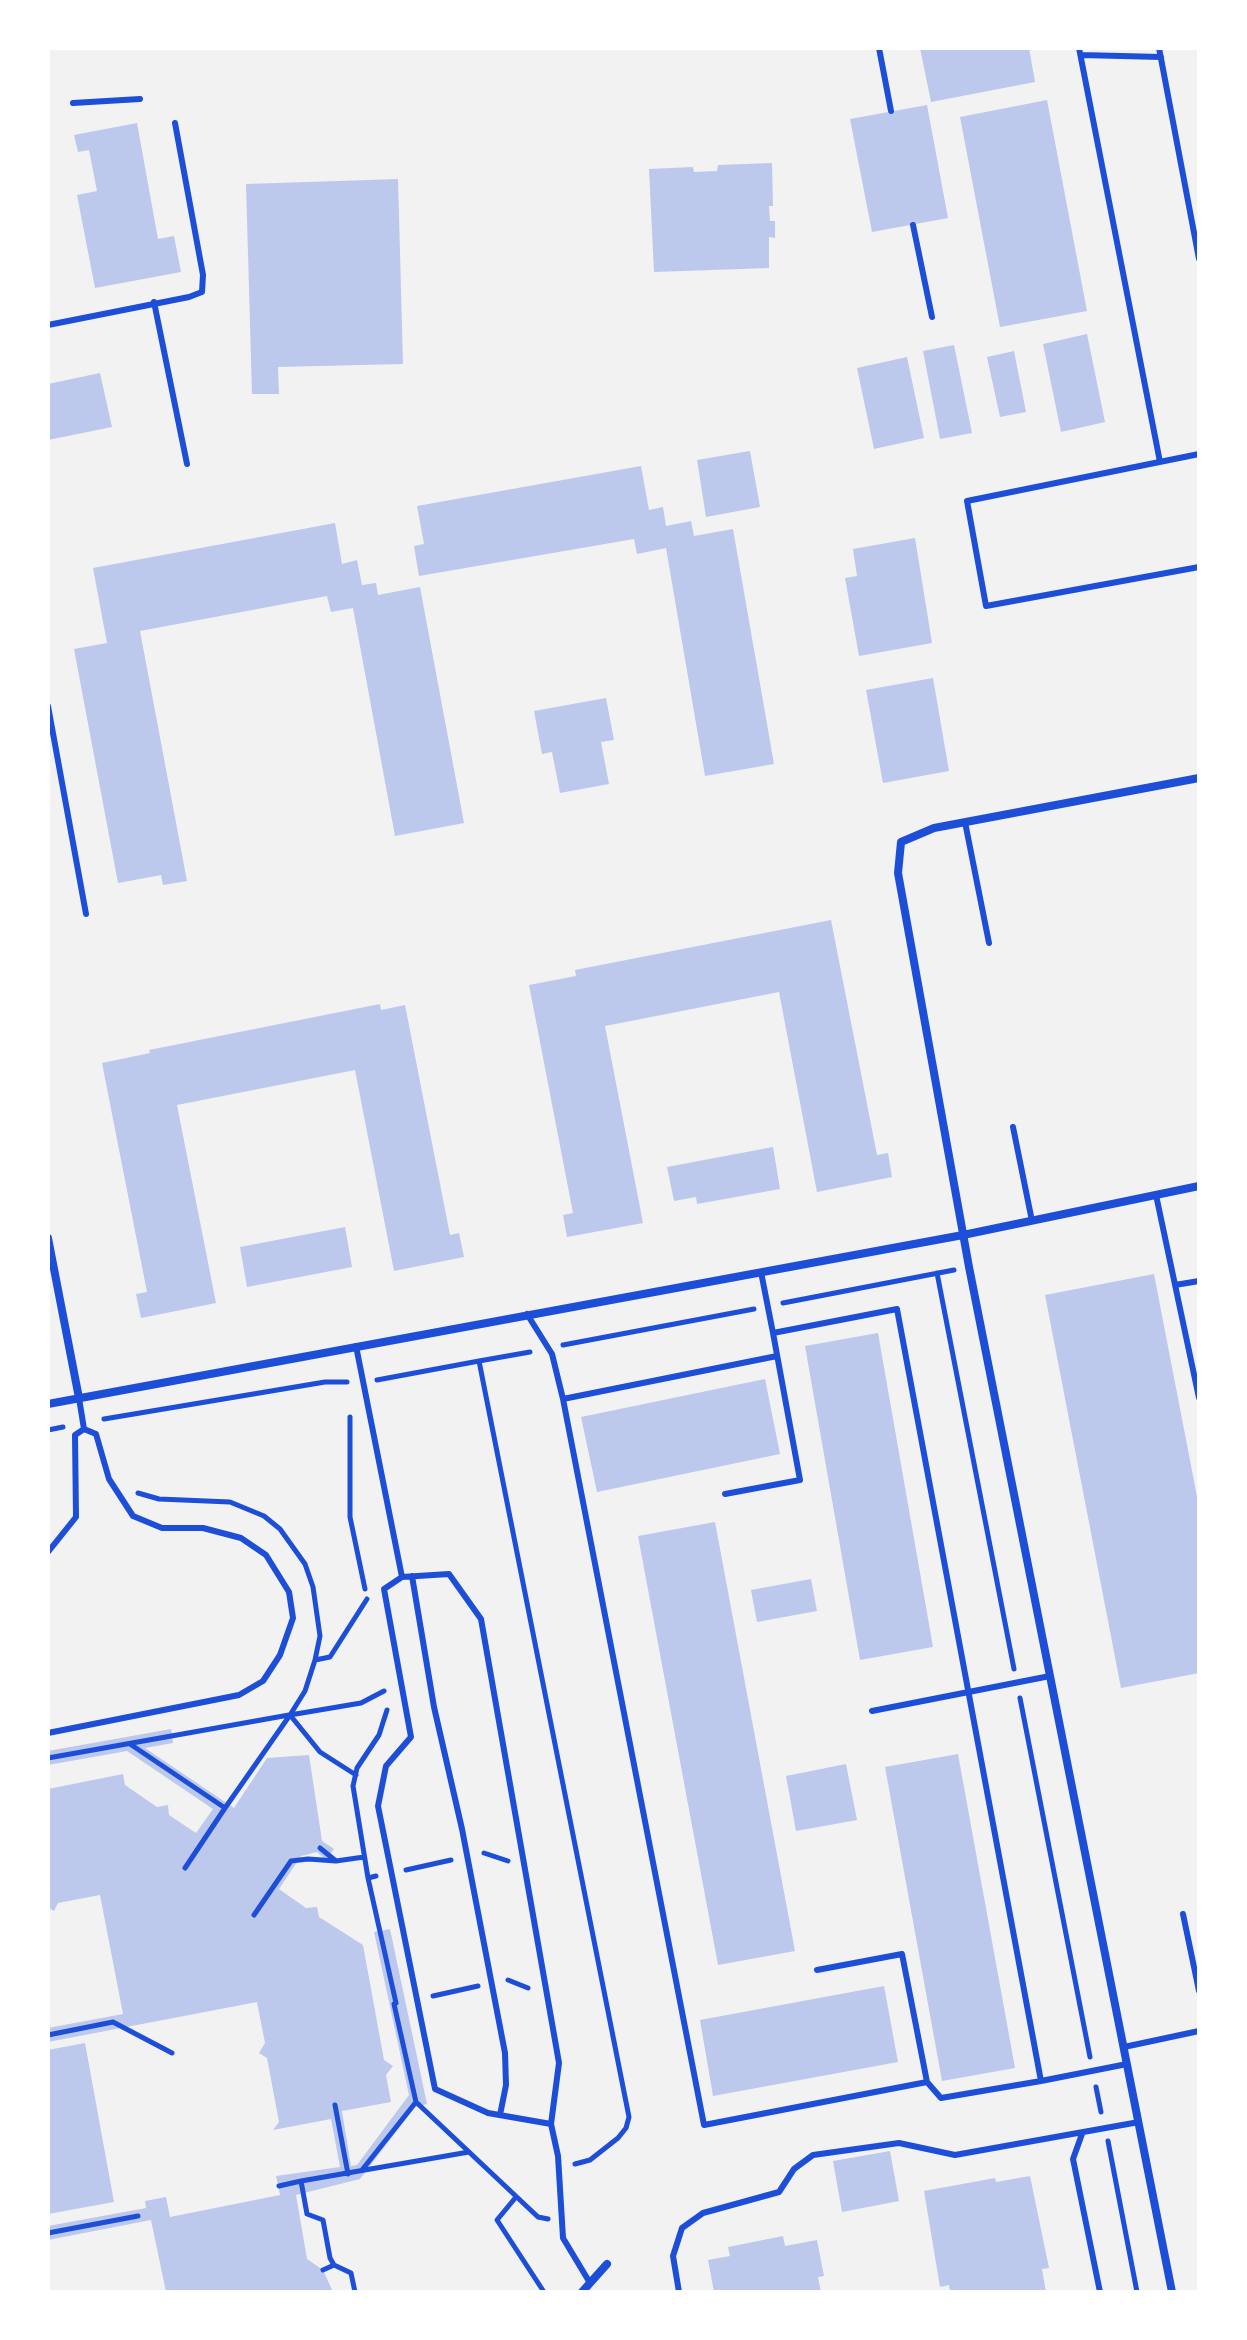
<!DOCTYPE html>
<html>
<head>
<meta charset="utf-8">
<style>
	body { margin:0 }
	#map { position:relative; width:1247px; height:2340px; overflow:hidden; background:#f2f2f2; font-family:"Alegreya Sans",sans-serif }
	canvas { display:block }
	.frame { position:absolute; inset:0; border:50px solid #fff; pointer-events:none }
</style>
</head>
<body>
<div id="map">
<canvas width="1247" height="2340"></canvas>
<div class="frame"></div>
</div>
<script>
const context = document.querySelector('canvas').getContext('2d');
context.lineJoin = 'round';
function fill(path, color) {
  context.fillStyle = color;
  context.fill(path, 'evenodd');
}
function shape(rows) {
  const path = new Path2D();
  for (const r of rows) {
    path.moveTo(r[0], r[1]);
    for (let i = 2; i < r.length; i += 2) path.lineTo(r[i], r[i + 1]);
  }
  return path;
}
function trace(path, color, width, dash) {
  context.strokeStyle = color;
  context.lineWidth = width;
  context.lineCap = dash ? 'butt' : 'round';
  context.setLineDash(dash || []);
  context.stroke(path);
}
fill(shape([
	[920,48,1029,48,1035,82,931,102],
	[1047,100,1087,311,1000,327,960,117],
	[927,105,948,218,872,232,850,119],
	[137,123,158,239,174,236,181,272,95,288,77,195,97,191,89,150,78,152,74,135],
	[772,163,773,206,769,206,770,221,775,221,775,238,769,237,769,268,654,272,649,169,693,167,694,172,717,171,718,165],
	[398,179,403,364,278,367,279,394,252,394,246,184],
	[1087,334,1105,422,1061,432,1043,344],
	[954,345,972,433,940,439,923,351],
	[1014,351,1026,412,1000,417,987,357],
	[907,357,924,438,874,449,857,368],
	[100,373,112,427,48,440,48,384],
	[750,451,760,507,706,517,697,460],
	[641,466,649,510,663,507,666,526,691,521,694,536,733,529,774,764,705,776,666,548,637,554,634,539,419,576,414,546,424,544,417,506],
	[335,523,342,564,357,560,362,585,376,583,378,595,420,587,464,823,395,836,353,608,331,612,327,596,140,631,187,881,163,885,161,875,118,883,74,649,107,643,93,568],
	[915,538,932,643,859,656,845,578,857,576,853,549],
	[933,678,949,771,883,783,866,690],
	[606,698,614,740,601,742,609,784,560,793,552,752,542,754,534,711],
	[831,920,877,1155,888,1153,892,1177,817,1192,779,992,605,1026,643,1223,567,1237,563,1215,573,1213,529,985,576,976,575,970],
	[380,1004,381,1010,405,1005,450,1235,459,1233,464,1257,394,1271,355,1070,177,1105,216,1303,141,1318,136,1294,147,1292,102,1063,150,1053,149,1050],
	[773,1147,780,1189,697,1204,696,1197,674,1201,667,1167],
	[345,1227,352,1267,247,1287,240,1247],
	[1154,1274,1199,1507,1199,1673,1121,1688,1045,1295],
	[878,1333,933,1647,860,1660,805,1346],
	[765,1379,780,1454,597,1492,581,1417],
	[715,1522,795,1951,718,1965,638,1536],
	[811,1579,817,1611,757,1622,751,1590],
	[171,1729,173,1743,145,1748,234,1808,267,1758,309,1755,322,1841,334,1849,326,1860,317,1852,301,1856,279,1889,306,1908,317,1907,319,1917,363,1945,384,2060,393,2066,386,2075,391,2102,342,2111,351,2166,357,2165,409,2095,374,1932,390,1929,427,2104,415,2107,360,2179,296,2195,307,2259,323,2270,333,2292,166,2292,151,2220,48,2240,48,2226,146,2208,145,2201,166,2197,170,2217,280,2195,276,2176,340,2167,331,2119,273,2130,279,2122,267,2058,259,2053,265,2043,257,2002,48,2042,48,2028,123,2014,100,1895,58,1903,54,1911,48,1907,48,1789,123,1774,125,1785,157,1807,168,1805,169,1815,196,1833,213,1809,127,1751,48,1765,48,1751],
	[958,1754,1015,2068,942,2081,885,1767],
	[846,1764,857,1820,796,1831,786,1776],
	[884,1986,898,2062,713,2096,700,2020],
	[85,2043,114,2202,48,2214,48,2050],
	[890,2151,899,2201,842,2212,833,2161],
	[1030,2176,1049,2268,1042,2269,1046,2292,950,2292,949,2285,940,2287,924,2191,995,2178,996,2182],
	[783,2236,785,2246,817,2240,824,2276,818,2277,821,2292,714,2292,708,2260,730,2256,728,2247]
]), '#bdc9ec');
trace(shape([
	[937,1273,1014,1669],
	[783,1303,954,1270],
	[563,1345,754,1309],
	[530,1352,479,1361,629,2117,626,2128,618,2138,590,2160,575,2164],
	[377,1380,479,1361],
	[350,1417,350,1517,365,1589],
	[104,1419,325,1382,347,1382],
	[48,1430,63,1427],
	[138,1493,159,1499,230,1502,264,1516,280,1529,305,1564,313,1587,320,1636,315,1660,330,1657,367,1599],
	[1020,1698,1090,2057],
	[130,1744,225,1808,290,1715,305,1691,315,1660],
	[48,1758,289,1715],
	[356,1775,320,1752,290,1715,361,1703,384,1691],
	[320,1848,336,1861,364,1857],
	[484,1853,508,1861],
	[185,1868,225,1808],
	[406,1870,451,1860],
	[376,1876,368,1878,353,1786,357,1768,379,1735,387,1710],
	[368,1878,396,2003],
	[254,1915,291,1861,308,1859,336,1861],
	[508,1980,528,1988],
	[433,1996,478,1986],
	[394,2004,416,2102,538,2217,548,2219],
	[48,2035,113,2022,172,2053],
	[1096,2087,1101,2112],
	[335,2105,348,2174],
	[1108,2141,1137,2292],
	[362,2170,416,2102],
	[279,2186,301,2181],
	[516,2197,497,2220,544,2292],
	[48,2233,138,2216],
	[323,2270,334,2265],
	[355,2292,351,2273,334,2265,330,2258,323,2220,307,2214,301,2181,469,2152]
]), '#1d4ed8', 5);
trace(shape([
	[879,48,891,111],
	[1079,48,1160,462],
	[1159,48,1199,259],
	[1081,55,1161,57],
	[73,103,140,99],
	[913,225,932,317],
	[154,302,187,464],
	[48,325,189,297,202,292,203,275,175,123],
	[1199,454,967,501,986,606,1199,567],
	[48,706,86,914],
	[965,822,989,943],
	[1013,1127,1032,1221],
	[1156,1195,1199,1398],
	[761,1272,773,1333],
	[1175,1285,1199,1281],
	[527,1314,552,1354,563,1399],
	[356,1346,402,1577],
	[777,1356,563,1399,704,2125,927,2082,902,1954,817,1970],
	[79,1398,84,1429],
	[725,1494,800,1480,773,1333,897,1309,1041,2081,1127,2064],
	[48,1552,76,1517,75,1435,84,1429],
	[412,1576,434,1707,462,1829,505,2053,506,2085,500,2115],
	[872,1711,1050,1676],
	[48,1733,239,1695,263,1681,280,1655,293,1618,289,1592,266,1555,241,1538,203,1528,162,1528,133,1516,109,1479,96,1434,84,1429],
	[1183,1914,1199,1991],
	[1124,2047,1199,2031],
	[927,2082,941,2098,1041,2081],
	[551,2124,488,2113,435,2089,378,1806,386,1766,411,1737,384,1589,402,1577,449,1574,481,1619,559,2063,551,2124,558,2156,563,2238,590,2283],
	[1082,2134,1073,2159,1100,2292],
	[679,2292,673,2256,682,2228,703,2213,779,2192,794,2169,813,2155,899,2143,955,2155,1139,2122]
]), '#1d4ed8', 6);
trace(shape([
	[48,1238,79,1398],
	[48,1404,963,1235,1199,1186],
	[582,2292,607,2264],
	[1172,2292,969,1267,898,873,901,842,934,828,1199,778]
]), '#1d4ed8', 8);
</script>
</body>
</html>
